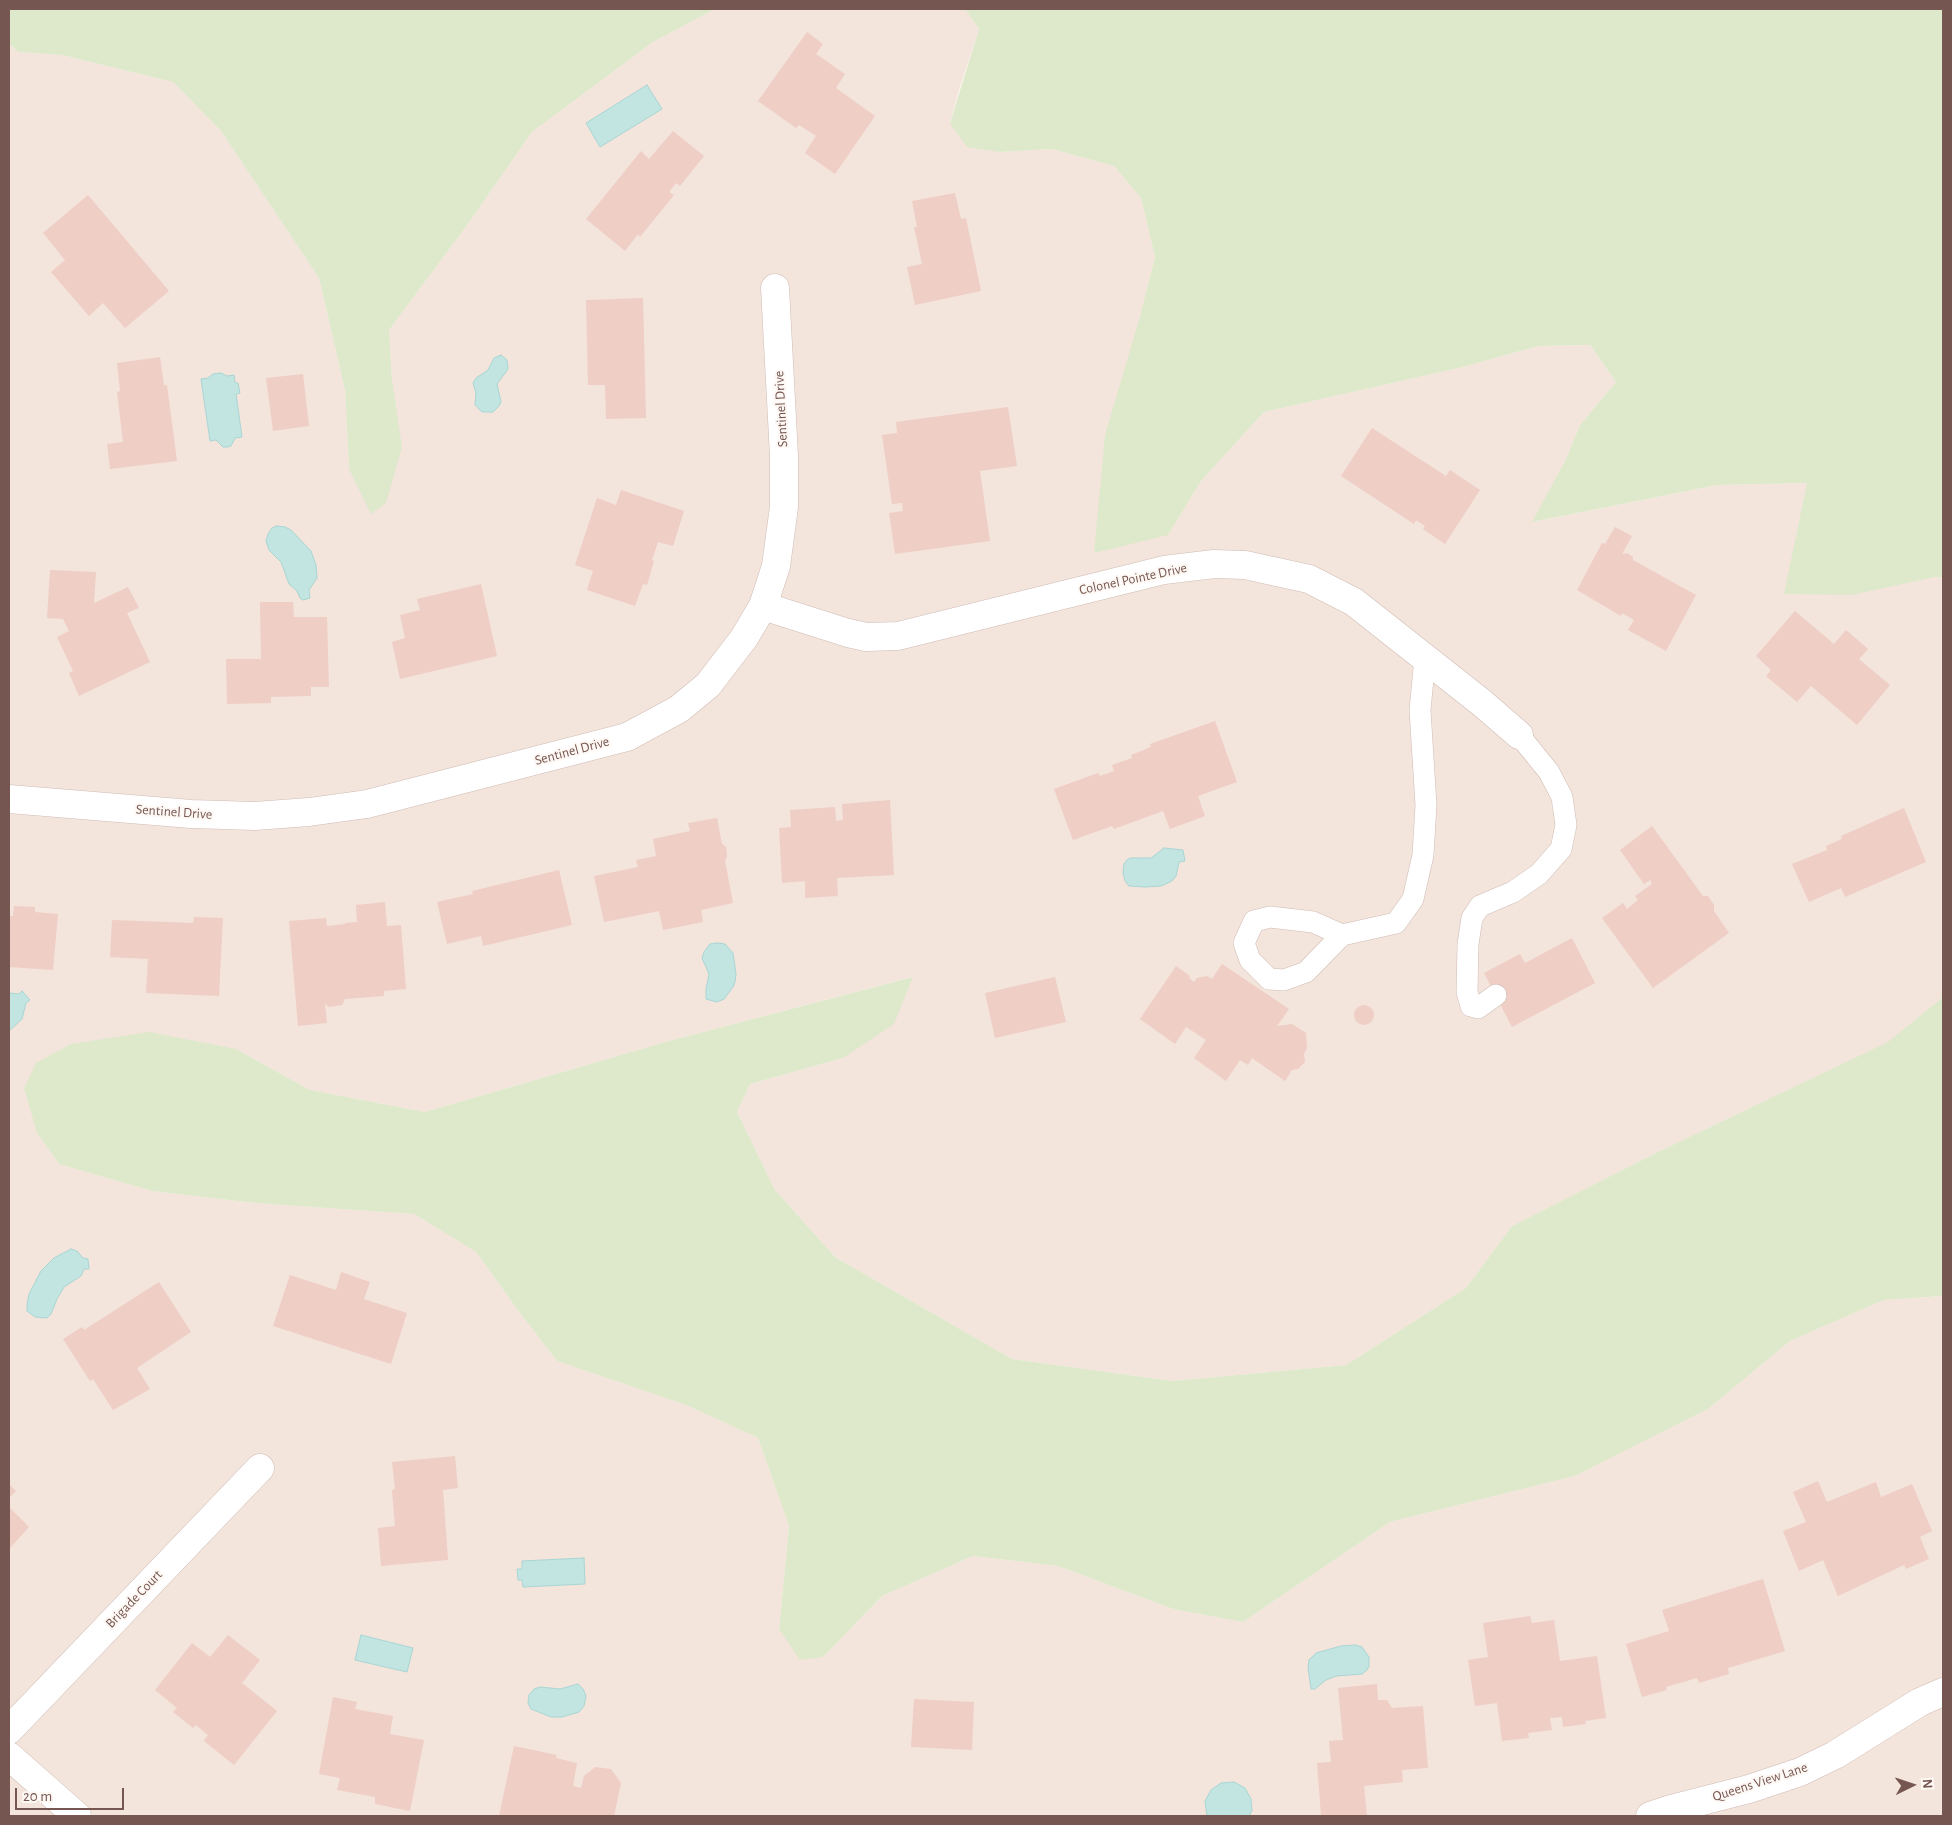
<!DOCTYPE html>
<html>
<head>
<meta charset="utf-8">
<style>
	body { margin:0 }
	#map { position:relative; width:1952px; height:1825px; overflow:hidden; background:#fcf3ed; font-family:"Alegreya Sans",sans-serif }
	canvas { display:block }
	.frame { position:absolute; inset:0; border:10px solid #765650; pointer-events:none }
	.north { position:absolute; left:1887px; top:1760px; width:50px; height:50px; -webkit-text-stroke:4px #fef8f4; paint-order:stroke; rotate:86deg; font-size:14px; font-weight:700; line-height:20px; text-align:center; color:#765650 }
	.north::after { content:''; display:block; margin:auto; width:18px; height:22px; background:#765650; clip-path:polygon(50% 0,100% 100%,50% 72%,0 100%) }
	.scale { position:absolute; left:15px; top:1788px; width:109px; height:22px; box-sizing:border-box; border:2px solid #765650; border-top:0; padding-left:6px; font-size:15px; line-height:18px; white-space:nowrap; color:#765650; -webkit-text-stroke:4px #fef8f4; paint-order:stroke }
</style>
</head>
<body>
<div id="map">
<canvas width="1952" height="1825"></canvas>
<div class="frame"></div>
<div class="north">N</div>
<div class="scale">20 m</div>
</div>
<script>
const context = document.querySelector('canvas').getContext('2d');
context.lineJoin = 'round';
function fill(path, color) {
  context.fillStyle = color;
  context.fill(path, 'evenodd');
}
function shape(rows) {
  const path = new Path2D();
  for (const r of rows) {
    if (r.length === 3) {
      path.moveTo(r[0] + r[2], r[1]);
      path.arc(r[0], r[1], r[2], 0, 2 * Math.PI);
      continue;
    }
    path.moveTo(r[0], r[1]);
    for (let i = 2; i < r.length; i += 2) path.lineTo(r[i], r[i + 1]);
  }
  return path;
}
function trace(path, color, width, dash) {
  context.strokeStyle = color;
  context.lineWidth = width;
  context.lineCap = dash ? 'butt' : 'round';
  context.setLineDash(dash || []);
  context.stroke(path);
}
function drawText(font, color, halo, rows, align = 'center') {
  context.font = font + ' "Alegreya Sans",sans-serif';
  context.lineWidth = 4;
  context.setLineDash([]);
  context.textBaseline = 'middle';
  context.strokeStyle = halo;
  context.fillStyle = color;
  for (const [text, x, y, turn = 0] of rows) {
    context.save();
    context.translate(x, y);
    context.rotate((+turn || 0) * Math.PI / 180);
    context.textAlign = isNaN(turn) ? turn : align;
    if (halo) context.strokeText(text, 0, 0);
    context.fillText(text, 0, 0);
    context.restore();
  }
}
fill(shape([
	[715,9,965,9,979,29,960,86,950,122,999,152,1052,149,1114,166,1141,198,1155,257,1139,320,1168,535,1201,481,1264,412,1463,367,1538,346,1590,345,1616,382,1580,425,1565,461,1533,522,1717,485,1808,483,1934,577,1943,578,1943,997,1889,1042,1658,1152,1512,1226,1466,1288,1346,1365,1173,1381,1012,1359,835,1257,775,1190,737,1112,750,1084,843,1058,912,977,669,1041,425,1112,310,1090,236,1049,37,1133,59,1164,152,1191,255,1203,414,1214,476,1252,517,1309,557,1361,686,1405,758,1438,789,1526,779,1629,823,1657,882,1596,973,1556,1058,1566,1173,1609,1243,1622,1390,1522,1575,1476,1708,1409,1790,1341,1884,1300,1943,1296,1943,1816,9,1816,9,43,18,52,62,55,173,82,221,131,319,278,345,390,349,469,392,379,389,330,465,228,532,132,653,42]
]), '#f3e4dc');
fill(shape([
	[9,9,715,9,653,42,532,132,465,228,389,330,392,379,402,447,386,503,371,514,349,469,345,390,319,278,221,131,173,82,62,55,18,52,9,43],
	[965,9,1943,9,1943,578,1934,577,1852,595,1784,594,1807,483,1717,485,1532,522,1565,461,1580,425,1616,382,1590,345,1538,346,1463,367,1264,412,1201,481,1168,535,1094,553,1105,435,1139,320,1155,257,1141,198,1114,166,1052,149,999,152,967,147,950,123,979,29],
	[913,977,894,1024,843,1058,750,1084,737,1112,775,1190,835,1257,1012,1359,1173,1381,1346,1365,1466,1288,1512,1226,1658,1152,1888,1042,1943,997,1943,1296,1884,1300,1790,1341,1708,1409,1575,1476,1390,1522,1243,1622,1173,1609,1058,1566,973,1556,882,1596,823,1657,800,1660,779,1629,789,1526,758,1438,686,1405,557,1361,517,1309,476,1252,414,1214,255,1203,152,1191,59,1164,37,1133,24,1088,36,1063,71,1044,149,1032,236,1049,310,1090,425,1112,669,1041]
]), '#dee9cb');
const water = shape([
	[647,85,662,109,600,147,586,123,647,85],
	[501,355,507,360,508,369,497,384,501,402,499,406,493,412,482,412,475,405,476,393,473,383,476,378,488,370,494,358,501,355],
	[221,373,227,376,234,375,235,383,238,383,240,393,236,394,242,437,235,438,231,446,227,447,223,447,216,440,210,441,201,379,208,378,213,374,221,373],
	[277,526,285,527,291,530,311,551,316,565,317,578,309,590,310,598,307,599,303,600,300,598,297,591,289,584,281,562,269,550,266,541,268,534,272,528,277,526],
	[1164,848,1183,850,1185,861,1179,862,1176,876,1172,881,1161,886,1145,887,1129,886,1125,881,1123,873,1124,864,1127,860,1130,858,1151,858,1164,848],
	[717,943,725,944,733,953,736,974,735,982,733,987,724,999,717,1002,706,999,706,989,709,974,702,958,704,952,710,944,717,943],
	[22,991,30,1000,26,1003,22,1019,9,1031,9,993,19,994,22,991],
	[71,1249,77,1251,83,1258,88,1259,89,1269,84,1269,81,1276,64,1287,57,1299,51,1314,47,1318,35,1317,27,1311,27,1304,29,1294,41,1271,54,1258,71,1249],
	[584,1558,585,1584,523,1587,522,1580,518,1580,517,1569,522,1569,522,1561,584,1558],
	[361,1635,413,1648,407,1672,355,1660,361,1635],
	[1355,1645,1362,1647,1369,1657,1369,1666,1367,1670,1362,1674,1336,1676,1326,1680,1315,1689,1311,1689,1308,1667,1309,1660,1316,1653,1341,1646,1355,1645],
	[578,1684,583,1689,586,1696,584,1706,579,1712,562,1717,551,1717,531,1709,528,1703,529,1695,534,1689,540,1687,560,1689,578,1684],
	[1234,1782,1245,1788,1251,1799,1252,1811,1249,1816,1207,1816,1205,1801,1211,1790,1221,1783,1234,1782]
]);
fill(water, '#c2e5e2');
trace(water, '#a9d6d3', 1);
fill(shape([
	[807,32,823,44,816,54,845,74,836,88,875,116,835,174,805,153,816,136,799,125,796,128,758,101],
	[673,131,704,156,680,186,676,183,669,192,674,195,640,237,638,234,625,251,586,219,641,151,649,159],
	[955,193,961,219,966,218,981,291,915,305,907,267,922,264,914,227,917,227,912,201],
	[88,195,169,291,125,328,103,303,89,316,51,272,65,260,43,233],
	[643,298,646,418,606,419,605,385,588,385,586,300],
	[160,357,164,385,167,385,177,461,110,469,107,444,123,442,117,392,120,391,117,363],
	[303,374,309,426,273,431,266,378],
	[1008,407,1017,466,980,471,990,541,895,554,889,513,903,511,902,503,892,504,882,435,897,433,896,422],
	[1372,428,1446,476,1450,470,1480,490,1445,544,1423,529,1425,526,1416,520,1414,524,1341,476],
	[621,490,684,511,673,546,658,542,652,560,654,561,647,585,643,584,635,606,587,590,593,571,575,565,597,498,616,505],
	[1615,527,1632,536,1622,554,1627,553,1633,557,1633,560,1696,595,1666,651,1628,630,1634,620,1622,613,1621,616,1577,590,1602,543,1605,544],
	[50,570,96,572,94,603,128,587,139,608,127,613,150,662,79,696,69,673,73,671,57,637,69,631,63,619,47,618],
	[481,584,497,656,400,679,392,642,405,638,400,615,420,610,417,599],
	[260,602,293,602,294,617,327,617,329,687,311,687,311,696,271,697,271,703,227,704,226,659,261,659],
	[1795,611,1834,644,1846,630,1868,649,1859,659,1890,685,1857,725,1811,686,1797,702,1766,676,1771,670,1756,656],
	[1215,721,1237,782,1198,796,1205,816,1170,829,1163,811,1114,829,1112,826,1073,840,1054,789,1098,773,1100,776,1114,771,1112,765,1132,758,1131,755,1151,747,1150,744],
	[890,800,894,875,837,878,838,896,805,898,805,881,782,883,779,828,791,827,790,810,835,807,836,821,843,820,842,804],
	[1904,808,1926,862,1845,897,1841,888,1809,902,1792,864,1827,850,1826,846,1842,839,1841,836],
	[717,818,722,844,726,847,727,856,725,861,733,903,701,910,703,922,663,930,659,911,604,922,594,876,638,867,636,860,656,856,653,839,690,831,688,823],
	[1652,826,1703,896,1708,896,1714,905,1714,911,1729,933,1653,988,1602,918,1623,903,1627,909,1638,900,1635,896,1652,884,1650,880,1644,884,1620,850],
	[559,870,572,925,483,946,481,936,447,944,437,902,473,894,472,891],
	[385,902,387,926,401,925,406,989,384,991,384,996,345,999,342,1005,329,1007,325,1004,327,1023,298,1026,289,921,326,918,327,926,345,924,345,923,357,922,356,905],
	[14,906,35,907,35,912,58,914,53,970,9,967,9,916,13,916],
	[194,917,223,918,219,996,146,993,148,959,110,957,112,920,193,923],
	[1572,938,1595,983,1512,1027,1484,973,1520,954,1525,963],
	[1222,964,1289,1009,1277,1026,1292,1024,1306,1033,1307,1048,1304,1054,1305,1062,1298,1069,1292,1070,1285,1081,1252,1058,1248,1065,1240,1060,1226,1081,1194,1058,1206,1040,1186,1027,1175,1044,1140,1019,1176,966,1190,976,1189,978,1194,982,1197,978,1207,976,1212,979],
	[1055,977,1066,1022,995,1038,985,993],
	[1364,1015,10],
	[341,1272,370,1282,364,1299,407,1313,391,1364,273,1326,290,1275,336,1290],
	[159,1282,191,1332,137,1368,150,1389,113,1410,93,1379,90,1381,63,1339,82,1327,84,1330],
	[455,1456,458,1488,443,1490,448,1560,381,1566,378,1528,395,1526,392,1490,395,1489,392,1462],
	[1818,1481,1827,1502,1876,1482,1881,1497,1912,1484,1932,1531,1920,1537,1929,1559,1906,1569,1904,1565,1838,1596,1823,1560,1799,1571,1783,1531,1806,1522,1793,1492],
	[9,1484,16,1491,9,1498],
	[9,1507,29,1527,9,1549],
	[1763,1579,1785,1651,1728,1668,1729,1674,1699,1683,1697,1678,1666,1687,1667,1690,1642,1697,1626,1644,1669,1631,1662,1610],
	[1530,1616,1532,1623,1554,1620,1560,1661,1597,1656,1606,1718,1585,1721,1586,1724,1563,1727,1562,1717,1550,1718,1552,1730,1528,1733,1529,1738,1502,1741,1497,1703,1475,1706,1468,1660,1488,1657,1483,1623],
	[228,1635,260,1660,242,1683,277,1711,234,1765,204,1741,208,1735,196,1725,193,1728,173,1712,177,1708,155,1690,192,1643,210,1657],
	[1377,1684,1378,1700,1387,1700,1392,1708,1423,1706,1428,1768,1402,1770,1403,1782,1364,1786,1367,1816,1321,1816,1317,1763,1331,1762,1329,1741,1343,1740,1338,1688],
	[333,1697,357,1702,355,1709,393,1716,390,1734,424,1740,410,1811,375,1804,375,1797,337,1790,340,1778,319,1774],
	[914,1699,974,1702,972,1750,911,1747],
	[514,1746,557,1755,556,1758,577,1763,573,1786,581,1788,584,1776,595,1767,611,1769,621,1783,614,1816,499,1816]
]), '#efcec6');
const service = shape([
	[1342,935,1306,972,1284,980,1269,979,1250,960,1244,943,1254,921,1270,917,1313,922,1342,935,1396,923,1413,899,1423,855,1426,805,1420,710,1425,658],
	[1496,995,1478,1008,1471,1006,1467,992,1468,944,1472,918,1480,906,1513,892,1539,874,1561,849,1566,825,1562,797,1549,772,1519,735]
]);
const minor = shape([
	[763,606,848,633,866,637,898,636,1164,570,1214,564,1245,565,1309,579,1354,602,1482,703,1519,735],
	[9,799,191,814,255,816,309,812,367,804,627,737,679,709,708,685,744,638,763,606,776,566,784,507,784,456,775,288],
	[9,1730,260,1468],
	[9,1756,77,1816],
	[1650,1816,1671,1809,1749,1789,1800,1772,1835,1755,1920,1702,1943,1692]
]);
trace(service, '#d0bcb5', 22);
trace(minor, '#d0bcb5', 29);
trace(service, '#fff', 21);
trace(minor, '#fff', 28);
drawText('14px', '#765650', '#fef8f4', [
	["Sentinel Drive",781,409,-93],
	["Colonel Pointe Drive",1133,579,-12],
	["Sentinel Drive",572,751,-15],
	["Sentinel Drive",174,812,4],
	["Brigade Court",134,1599,-46],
	["Queens View Lane",1760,1782,-18]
]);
</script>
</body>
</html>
